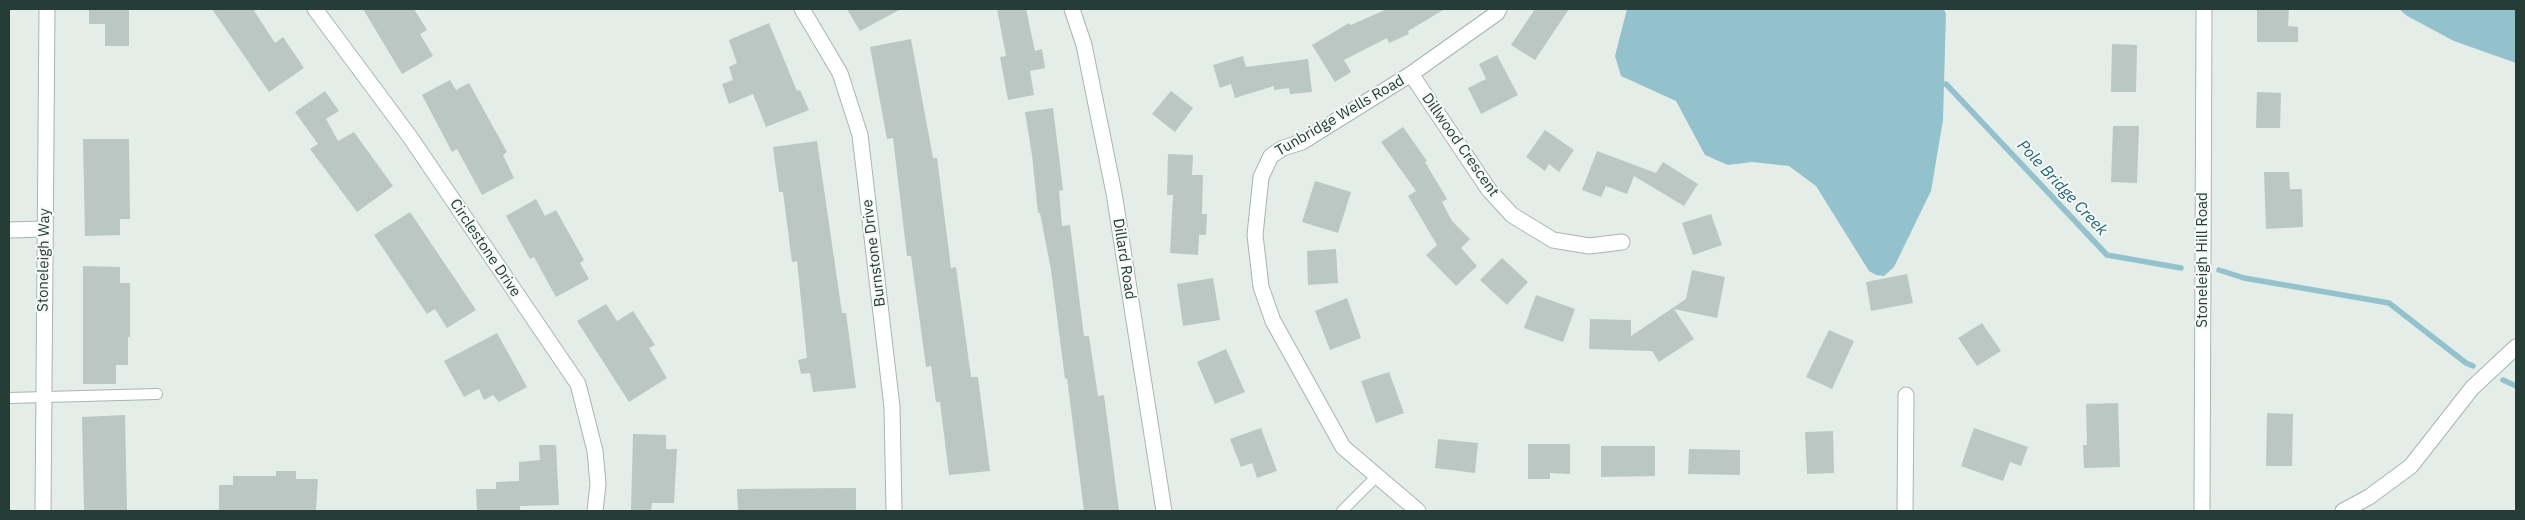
<!DOCTYPE html>
<html>
<head>
<meta charset="utf-8">
<style>
	body { margin:0 }
	#map { position:relative; width:2525px; height:520px; overflow:hidden; background:#e5ede9; font-family:"IBM Plex Sans",sans-serif }
	canvas { display:block }
	.frame { position:absolute; inset:0; border:10px solid #263d37; pointer-events:none }
</style>
</head>
<body>
<div id="map">
<canvas width="2525" height="520"></canvas>
<div class="frame"></div>
</div>
<script>
const context = document.querySelector('canvas').getContext('2d');
context.lineJoin = 'round';
function fill(path, color) {
  context.fillStyle = color;
  context.fill(path, 'evenodd');
}
function shape(rows) {
  const path = new Path2D();
  for (const r of rows) {
    path.moveTo(r[0], r[1]);
    for (let i = 2; i < r.length; i += 2) path.lineTo(r[i], r[i + 1]);
  }
  return path;
}
function trace(path, color, width, dash) {
  context.strokeStyle = color;
  context.lineWidth = width;
  context.lineCap = dash ? 'butt' : 'round';
  context.setLineDash(dash || []);
  context.stroke(path);
}
function drawText(font, color, halo, rows, align = 'center') {
  context.font = font + ' "IBM Plex Sans",sans-serif';
  context.lineWidth = 4;
  context.setLineDash([]);
  context.textBaseline = 'middle';
  context.strokeStyle = halo;
  context.fillStyle = color;
  for (const [text, x, y, turn = 0] of rows) {
    context.save();
    context.translate(x, y);
    context.rotate((+turn || 0) * Math.PI / 180);
    context.textAlign = isNaN(turn) ? turn : align;
    if (halo) context.strokeText(text, 0, 0);
    context.fillText(text, 0, 0);
    context.restore();
  }
}
fill(shape([
	[1627,9,1943,9,1946,13,1943,120,1931,191,1894,267,1884,276,1876,275,1869,271,1816,186,1789,166,1752,162,1728,165,1705,155,1676,101,1621,76,1615,56],
	[2399,9,2516,9,2516,63,2454,41,2407,16]
]), '#93c2cc');
trace(shape([
	[1946,84,2107,255,2181,268],
	[2219,270,2244,278,2389,303,2466,363,2473,366],
	[2503,380,2516,386]
]), '#93c2cc', 5.5);
fill(shape([
	[89,9,129,9,129,46,105,46,105,24,89,24],
	[212,9,253,9,275,43,283,37,304,68,269,92],
	[363,9,414,9,427,30,420,34,433,56,402,74],
	[847,9,901,9,860,31],
	[997,9,1026,9,1035,51,1042,49,1045,68,1030,71,1034,95,1008,100,1000,57,1006,56],
	[1387,9,1445,9,1408,31,1409,34,1389,43,1387,38,1344,60,1351,72,1335,82,1312,45,1349,23,1351,25],
	[1535,9,1569,9,1535,60,1511,45],
	[2257,9,2289,9,2288,26,2298,27,2298,42,2257,42],
	[769,23,797,91,800,90,809,110,766,127,753,94,729,104,722,84,733,80,729,67,737,63,729,40],
	[911,39,933,158,937,158,951,268,956,267,971,377,978,377,990,471,949,475,940,402,936,402,931,366,926,367,911,256,907,256,893,138,887,139,870,47],
	[2112,44,2137,45,2136,92,2111,92],
	[1497,55,1518,95,1481,114,1468,88,1486,79,1479,64],
	[1243,56,1246,67,1308,59,1312,92,1290,94,1289,88,1274,90,1274,86,1235,98,1231,84,1220,88,1213,65],
	[450,80,456,90,469,83,507,152,503,155,514,178,482,195,457,149,452,152,422,95],
	[325,91,339,111,326,119,338,141,354,132,393,186,357,212,310,149,318,144,295,112],
	[1171,91,1193,108,1175,132,1152,114],
	[2257,92,2281,93,2280,128,2256,128],
	[1053,108,1063,190,1059,191,1062,226,1070,225,1084,336,1089,336,1098,396,1104,395,1119,511,1084,511,1067,378,1065,379,1051,270,1040,213,1038,213,1032,155,1025,112],
	[2113,126,2139,126,2137,183,2111,182],
	[1403,127,1427,161,1425,162,1447,199,1442,202,1452,221,1470,239,1461,248,1477,266,1456,286,1426,255,1437,245,1408,196,1416,191,1381,142],
	[1545,130,1574,150,1559,172,1549,164,1545,171,1526,157],
	[83,139,129,139,130,219,120,219,120,235,85,236],
	[817,141,842,313,846,313,856,388,813,392,810,373,801,374,798,360,807,358,797,261,792,262,783,192,779,192,773,147],
	[1597,151,1656,173,1663,162,1698,184,1684,206,1634,176,1627,194,1606,186,1601,197,1582,190],
	[1168,154,1193,155,1192,175,1203,175,1202,214,1207,214,1206,235,1199,235,1198,255,1170,253,1173,195,1167,195],
	[2264,172,2289,172,2290,189,2302,189,2303,227,2266,229],
	[1315,181,1351,192,1338,233,1302,222],
	[536,199,545,216,556,210,584,260,580,263,589,279,556,297,534,257,530,259,506,216],
	[410,212,476,310,447,328,435,309,427,314,374,235],
	[1711,214,1722,245,1693,255,1682,223],
	[1336,249,1338,283,1308,285,1307,251],
	[1502,258,1528,282,1507,305,1480,280],
	[83,266,120,267,120,283,130,283,130,337,128,337,128,365,116,365,116,384,83,384],
	[1692,270,1725,277,1717,318,1674,309,1694,339,1659,362,1652,351,1589,349,1590,319,1631,320,1631,336,1686,299],
	[1907,274,1913,303,1871,311,1866,282],
	[1213,278,1220,320,1183,326,1177,284],
	[1536,295,1575,309,1563,342,1524,328],
	[1347,298,1361,338,1330,350,1315,311],
	[606,304,617,321,633,311,655,345,649,348,667,378,629,402,577,321],
	[1982,323,2001,351,1977,366,1958,338],
	[1829,330,1854,341,1832,389,1806,377],
	[497,333,527,387,499,402,493,395,484,400,479,389,464,397,444,361],
	[1226,349,1245,392,1215,404,1197,362],
	[1389,372,1404,413,1376,423,1361,381],
	[2118,403,2120,467,2084,468,2083,445,2087,445,2086,404],
	[2267,413,2293,414,2292,466,2266,466],
	[125,415,127,511,84,511,82,417],
	[1261,428,1277,471,1257,478,1252,463,1241,467,1230,439],
	[1974,428,2028,447,2021,466,2010,462,2003,481,1961,466],
	[1833,431,1834,473,1807,474,1805,432],
	[633,434,666,435,666,449,677,449,674,503,652,503,651,511,631,511],
	[1438,439,1478,443,1475,473,1435,468],
	[1528,444,1570,444,1570,474,1550,473,1550,479,1528,479],
	[539,445,556,445,559,505,520,506,520,511,477,511,476,489,496,489,496,482,519,481,519,462,540,460],
	[1601,446,1655,446,1655,476,1601,477],
	[1689,449,1740,450,1740,475,1688,474],
	[276,471,296,471,296,479,318,479,316,511,219,511,219,485,233,485,233,476,276,476],
	[856,488,856,511,738,511,737,489]
]), '#bac7c2');
const lane = shape([
	[9,398,157,394],
	[1342,511,1377,476]
]);
const street = shape([
	[315,9,410,137,578,384,595,451,598,484,595,511],
	[802,9,840,73,860,135,892,407,894,511],
	[1072,9,1084,45,1114,193,1164,511],
	[1411,74,1489,190,1512,215,1553,240,1589,246,1622,242],
	[9,230,44,229],
	[43,511,47,9],
	[1418,511,1343,447,1273,321,1261,287,1255,235,1261,177,1271,156,1283,148,1302,142,1411,74,1497,13,1499,9],
	[1905,511,1906,395],
	[2202,511,2204,9],
	[2343,511,2369,497,2411,466,2472,388,2516,347]
]);
trace(lane, '#a8b5b0', 12);
trace(street, '#a8b5b0', 17);
trace(lane, '#fff', 10);
trace(street, '#fff', 15);
drawText('15px', '#263d37', '#f5f9f7', [
	["Tunbridge Wells Road",1340,116,-30],
	["Dillwood Crescent",1460,145,55],
	["Circlestone Drive",485,248,56],
	["Burnstone Drive",874,253,-97],
	["Dillard Road",1124,259,81],
	["Stoneleigh Way",44,260,-89],
	["Stoneleigh Hill Road",2203,260,-90]
]);
drawText('italic 16px', '#256473', '#f5f9f7', [
	["Pole Bridge Creek",2062,188,47]
]);
</script>
</body>
</html>
